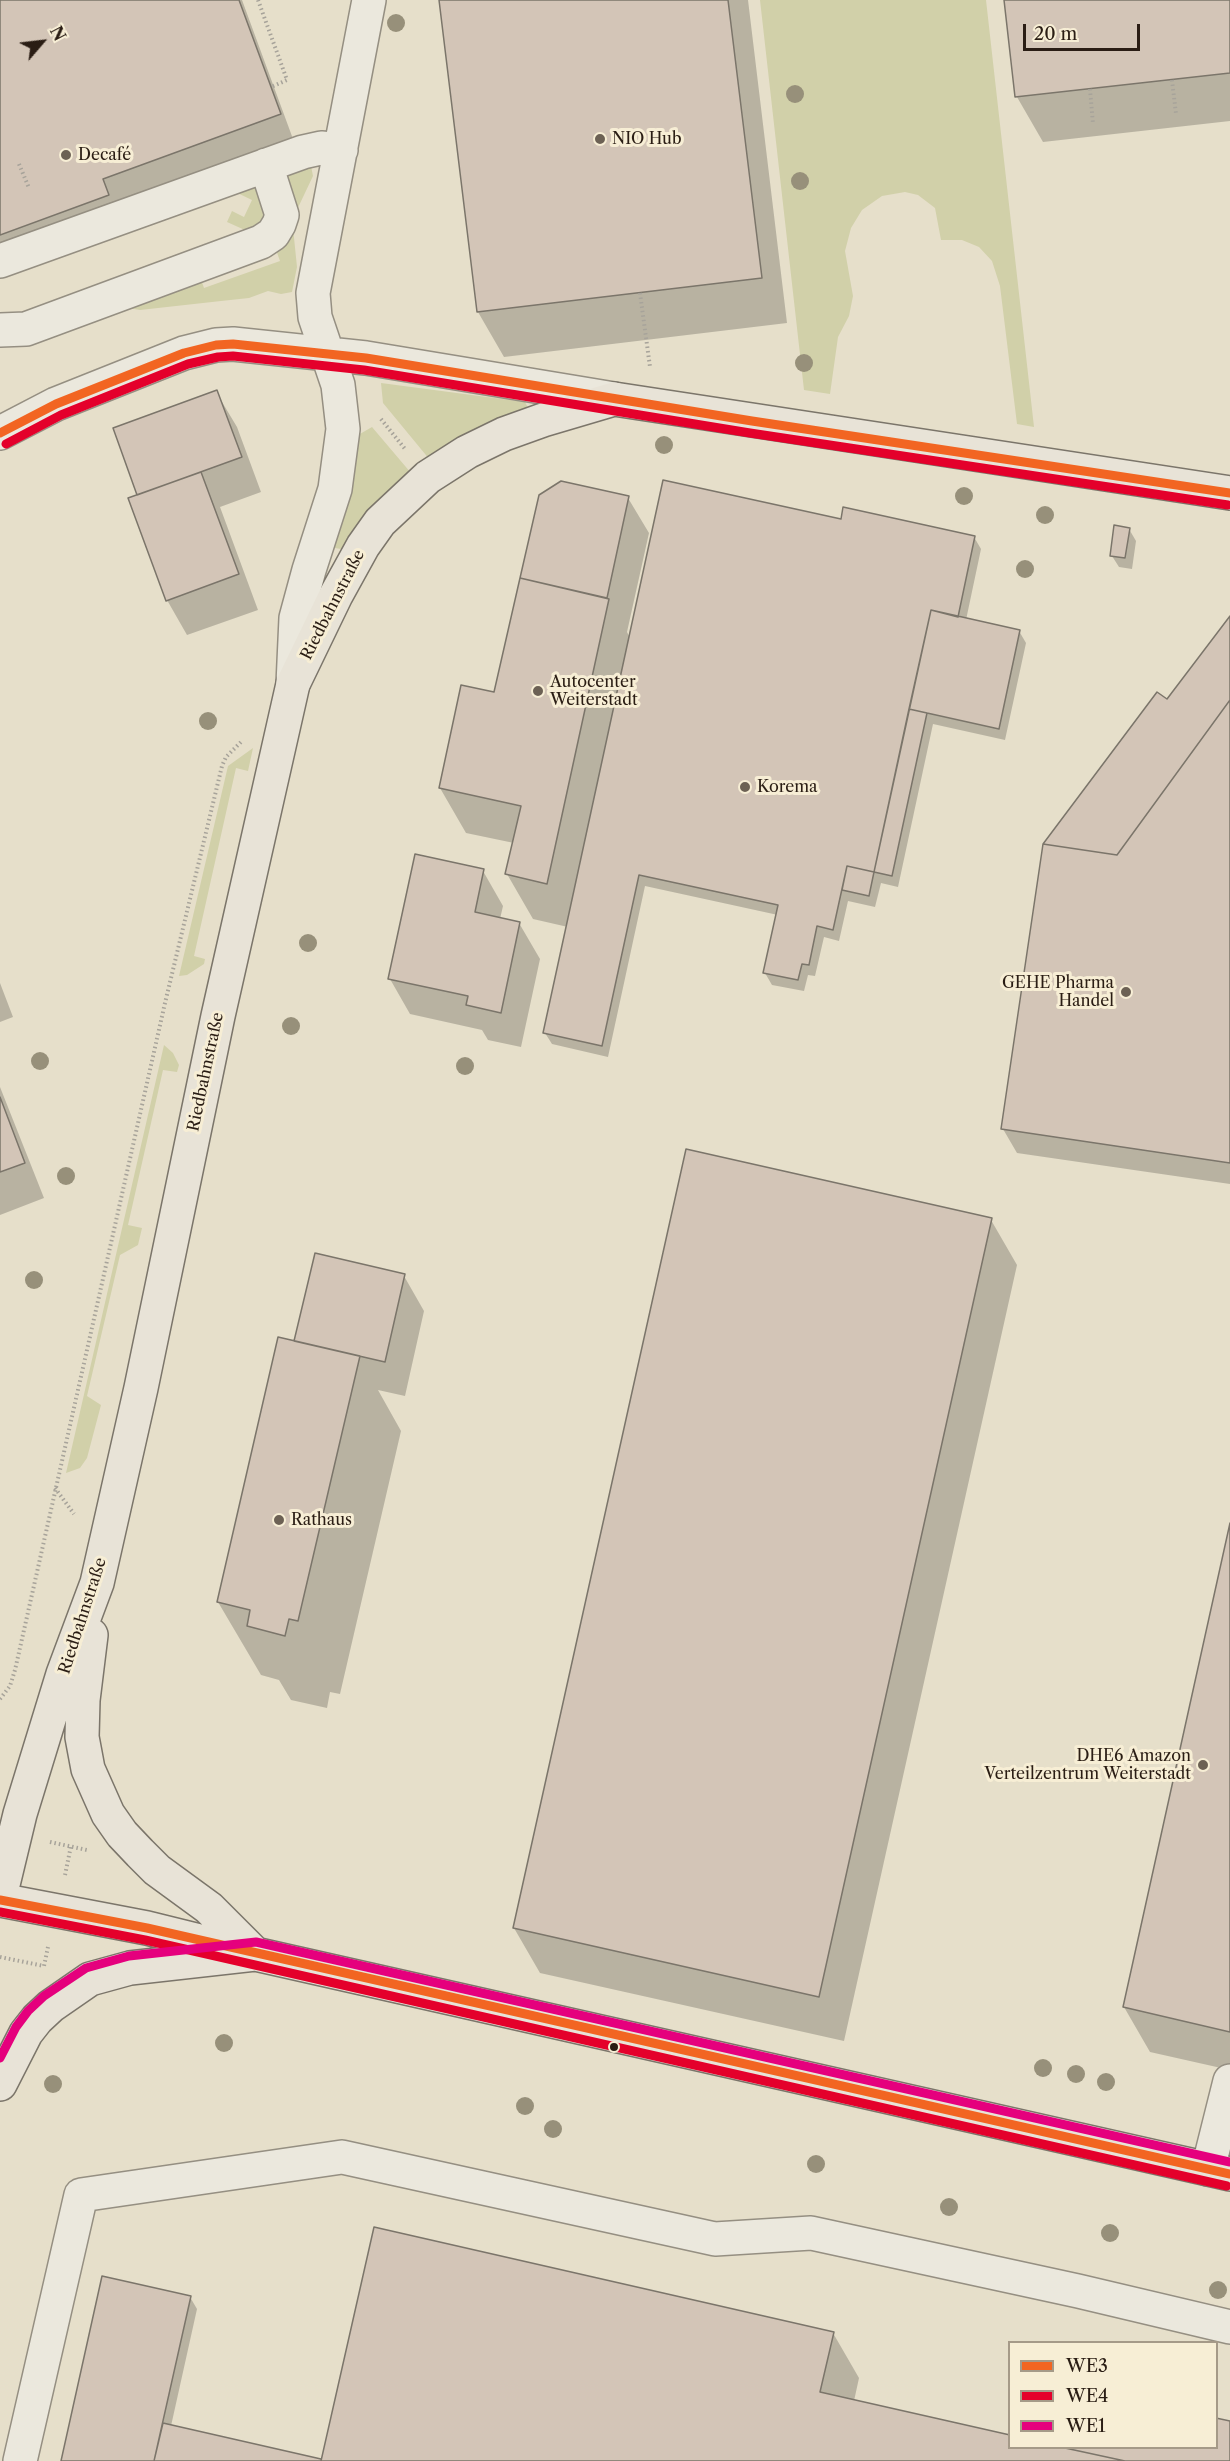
<!DOCTYPE html>
<html>
<head>
<meta charset="utf-8">
<style>
	body { margin:0 }
	#map { position:relative; width:1230px; height:2461px; overflow:hidden; background:#e6dfca; font-family:"Libre Caslon Text",serif }
	canvas { display:block }
	.legend { position:absolute; left:1008px; top:2341px; width:210px; height:108px; box-sizing:border-box; background:#f7eed5; border:2px solid #a59a88; margin:0; padding:8px 10px; list-style:none; font-size:18px; color:#2a1d14 }
	.legend li { display:flex; align-items:center; gap:12px; height:30px }
	.legend b { width:30px; border:2px solid #a59a88 }
	.north { position:absolute; left:12px; top:12px; width:60px; height:60px; -webkit-text-stroke:4px #f7eed5; paint-order:stroke; rotate:62deg; font-size:16px; font-weight:700; line-height:24px; text-align:center; color:#2a1d14 }
	.north::after { content:''; display:block; margin:auto; width:21px; height:27px; background:#2a1d14; clip-path:polygon(50% 0,100% 100%,50% 72%,0 100%) }
	.scale { position:absolute; left:1023px; top:24px; width:117px; height:27px; box-sizing:border-box; border:3px solid #2a1d14; border-top:0; padding-left:8px; font-size:18px; line-height:21px; white-space:nowrap; color:#2a1d14; -webkit-text-stroke:4px #f7eed5; paint-order:stroke }
</style>
</head>
<body>
<div id="map">
<canvas width="1230" height="2461"></canvas>
<ul class="legend">
<li><b style="height:8px;background:#f26522"></b>WE3</li>
<li><b style="height:8px;background:#e4002b"></b>WE4</li>
<li><b style="height:8px;background:#e5007d"></b>WE1</li>
</ul>
<div class="north">N</div>
<div class="scale">20 m</div>
</div>
<script>
const context = document.querySelector('canvas').getContext('2d');
context.lineJoin = 'round';
function fill(path, color) {
  context.fillStyle = color;
  context.fill(path, 'evenodd');
}
function shape(rows) {
  const path = new Path2D();
  for (const r of rows) {
    path.moveTo(r[0], r[1]);
    for (let i = 2; i < r.length; i += 2) path.lineTo(r[i], r[i + 1]);
  }
  return path;
}
function trace(path, color, width, dash) {
  context.strokeStyle = color;
  context.lineWidth = width;
  context.lineCap = dash ? 'butt' : 'round';
  context.setLineDash(dash || []);
  context.stroke(path);
}
function drawText(font, color, halo, rows, align = 'center') {
  context.font = font + ' "Libre Caslon Text",serif';
  context.lineWidth = 6;
  context.setLineDash([]);
  context.textBaseline = 'middle';
  context.strokeStyle = halo;
  context.fillStyle = color;
  for (const [text, x, y, turn = 0] of rows) {
    context.save();
    context.translate(x, y);
    context.rotate((+turn || 0) * Math.PI / 180);
    context.textAlign = isNaN(turn) ? turn : align;
    if (halo) context.strokeText(text, 0, 0);
    context.fillText(text, 0, 0);
    context.restore();
  }
}
fill(shape([
	[760,0,986,0,1034,427,1017,424,1000,286,992,261,979,247,962,240,941,240,935,208,918,195,905,192,882,196,862,210,851,228,845,251,853,296,849,316,838,337,830,394,804,390],
	[311,166,313,176,295,214,293,228,297,267,292,292,281,294,268,291,249,298,221,301,140,310,128,308,199,274,204,288,280,261,275,247,280,178],
	[258,186,271,212,256,235,227,222,232,211,244,217,252,200,227,188],
	[381,383,525,402,529,410,430,460,383,403],
	[372,427,411,473,347,546,341,549,335,548,331,543,353,438],
	[253,748,248,771,236,768,194,956,205,959,204,964,187,975,179,976,228,766],
	[164,1045,173,1053,179,1065,177,1072,163,1070,128,1225,142,1228,138,1245,120,1255,87,1396,101,1405,87,1458,80,1468,66,1473]
]), '#d1d0a9');
fill(shape([
	[0,0,242,0,293,139,0,264],
	[440,0,748,0,787,323,504,357,478,312],
	[1006,0,1230,0,1230,121,1043,142,1017,97],
	[216,392,237,427,261,492,220,507,258,610,187,635,167,600,139,496],
	[540,496,628,498,649,533,627,632,630,638,842,521,974,537,981,549,966,620,1019,631,1026,643,1005,740,933,724,898,887,881,883,875,907,848,901,839,941,824,937,815,976,808,975,804,991,772,985,765,973,778,915,645,886,608,1057,552,1044,545,1033,568,927,533,919,507,874,514,843,466,833,440,788,495,694],
	[1129,529,1136,541,1132,569,1119,567,1112,556],
	[1230,618,1230,1184,1017,1153,1003,1129,1167,701],
	[483,871,503,906,500,919,519,923,540,959,521,1047,488,1040,482,1030,410,1014,390,979],
	[0,983,13,1017,0,1022],
	[0,1087,44,1198,0,1215],
	[991,1220,1017,1265,844,2041,540,1973,514,1928],
	[404,1276,424,1311,405,1396,378,1390,401,1431,340,1694,330,1692,327,1708,291,1700,279,1680,261,1675,218,1602,295,1342],
	[1230,1530,1230,2070,1150,2052,1124,2007],
	[190,2297,197,2309,171,2426,321,2461,63,2461],
	[833,2333,859,2378,854,2401,1010,2448,1216,2448,1230,2422,1230,2461,323,2461]
]), '#0003');
const building = shape([
	[0,0,239,0,281,114,103,179,109,195,0,235,0,0],
	[439,0,728,0,762,278,477,312,439,0],
	[1004,0,1230,0,1230,73,1015,97,1004,0],
	[217,390,242,457,137,495,113,428,217,390],
	[201,472,239,574,166,601,128,498,201,472],
	[663,480,841,519,843,507,975,536,958,617,931,610,874,872,847,866,833,930,817,926,809,965,802,964,798,980,763,973,778,905,639,875,602,1046,543,1033,663,480],
	[561,481,629,496,607,598,520,578,539,495,561,481],
	[1114,525,1130,528,1125,558,1110,556,1114,525],
	[520,578,609,599,547,884,505,874,521,806,439,788,461,685,494,692,520,578],
	[931,610,1020,630,999,729,909,709,931,610],
	[1230,616,1230,700,1117,855,1043,844,1157,692,1167,699,1230,616],
	[1230,700,1230,1163,1001,1129,1043,844,1117,855,1230,700],
	[909,709,927,713,892,876,874,872,909,709],
	[415,854,484,869,475,912,520,922,501,1013,466,1005,468,996,388,979,415,854],
	[847,866,874,872,869,896,842,890,847,866],
	[0,1097,25,1163,0,1172,0,1097],
	[686,1149,992,1218,819,1997,513,1928,686,1149],
	[315,1253,405,1274,385,1362,294,1341,315,1253],
	[278,1337,360,1356,298,1621,289,1619,285,1636,247,1626,250,1610,217,1602,278,1337],
	[1230,1523,1230,2032,1123,2007,1230,1523],
	[374,2227,834,2332,820,2392,1010,2435,1010,2448,1065,2448,1125,2461,321,2461,374,2227],
	[102,2276,191,2296,154,2461,61,2461,102,2276],
	[1216,2418,1230,2421,1230,2461,1125,2461,1065,2448,1216,2448,1216,2418],
	[163,2423,321,2459,321,2461,154,2461,163,2423]
]);
fill(building, '#d3c5b7');
trace(building, '#7b756a', 1.5);
const minor = shape([
	[0,261,303,152,321,148,341,150],
	[0,330,26,329,261,242,273,234,279,224,282,215,266,165],
	[0,433,56,404,184,353,216,345,233,344,366,358,614,399],
	[293,684,296,618,309,570,335,489,343,429,338,385,315,317,313,293,369,0],
	[1208,2169,1230,2081],
	[20,2461,81,2195,342,2157,715,2239,811,2233,1078,2291,1230,2327]
]);
const major = shape([
	[91,1635,83,1700,82,1737,88,1769,108,1814,122,1834,140,1853,157,1870,209,1908,255,1954],
	[0,1897,20,1814,63,1674,97,1583,141,1388,218,1016,293,684,336,595,363,546,380,522,428,477,467,452,504,434,543,420,614,399,1230,493],
	[0,1900,147,1928,232,1949],
	[0,2084,26,2033,37,2019,51,2006,90,1979,130,1968,255,1954,1230,2174]
]);
trace(minor, '#958f82', 36);
trace(major, '#7b756a', 36);
trace(shape([
	[258,0,287,80,271,87],
	[1172,80,1176,114],
	[1090,89,1093,124],
	[19,164,29,188],
	[640,293,650,367],
	[381,419,405,449],
	[55,1488,74,1514],
	[0,1699,10,1686,15,1670,165,1003,222,766,226,757,241,742],
	[50,1842,87,1850],
	[65,1875,71,1846],
	[0,1957,44,1966,48,1947]
]), '#a7a39a', 4, [1.5, 3]);
trace(minor, '#ebe8dd', 33);
trace(major, '#e8e3d7', 33);
trace(shape([
	[0,433,56,404,184,353,216,345,233,344,366,358,752,421,1230,493],
	[0,1900,147,1928,1230,2174]
]), '#f26522', 9);
trace(shape([
	[6,444,61,415,188,364,218,357,233,356,364,370,750,433,1228,505],
	[0,1912,145,1940,1227,2186]
]), '#e4002b', 9);
trace(shape([
	[0,2058,16,2027,28,2011,44,1996,86,1968,129,1956,256,1942,1230,2162]
]), '#e5007d', 9);
context.fillStyle = '#97907a';
for (const [x, y] of [
	[396,23],
	[795,94],
	[800,181],
	[804,363],
	[664,445],
	[964,496],
	[1045,515],
	[1025,569],
	[208,721],
	[308,943],
	[291,1026],
	[40,1061],
	[465,1066],
	[66,1176],
	[34,1280],
	[224,2043],
	[1043,2068],
	[1076,2074],
	[1106,2082],
	[53,2084],
	[525,2106],
	[553,2129],
	[816,2164],
	[949,2207],
	[1110,2233],
	[1218,2290]
]) {
  context.beginPath();
  context.arc(x, y, 9, 0, 2 * Math.PI);
  context.fill();
}
for (const [x, y, r, color] of [
	[600,139,6,"#6c6154"],
	[66,155,6,"#6c6154"],
	[538,691,6,"#6c6154"],
	[745,787,6,"#6c6154"],
	[1126,992,6,"#6c6154"],
	[279,1520,6,"#6c6154"],
	[1203,1765,6,"#6c6154"],
	[614,2047,5,"#2a1d14"]
]) {
  const dot = new Path2D();
  dot.arc(x, y, r, 0, 2 * Math.PI);
  context.fillStyle = color;
  context.fill(dot);
  trace(dot, '#f7eed5', 2);
}
drawText('16px', '#2a1d14', '#f7eed5', [
	["NIO Hub",612,139],
	["Decafé",78,155],
	["Autocenter",550,682],
	["Weiterstadt",550,700],
	["Korema",757,787],
	["GEHE Pharma",1114,983,"right"],
	["Handel",1114,1001,"right"],
	["Rathaus",291,1520],
	["DHE6 Amazon",1191,1756,"right"],
	["Verteilzentrum Weiterstadt",1191,1774,"right"]
], 'left');
drawText('16px', '#2a1d14', '#f7eed5', [
	["Riedbahnstraße",333,605,-63],
	["Riedbahnstraße",206,1072,-78],
	["Riedbahnstraße",83,1616,-72]
]);
</script>
</body>
</html>
